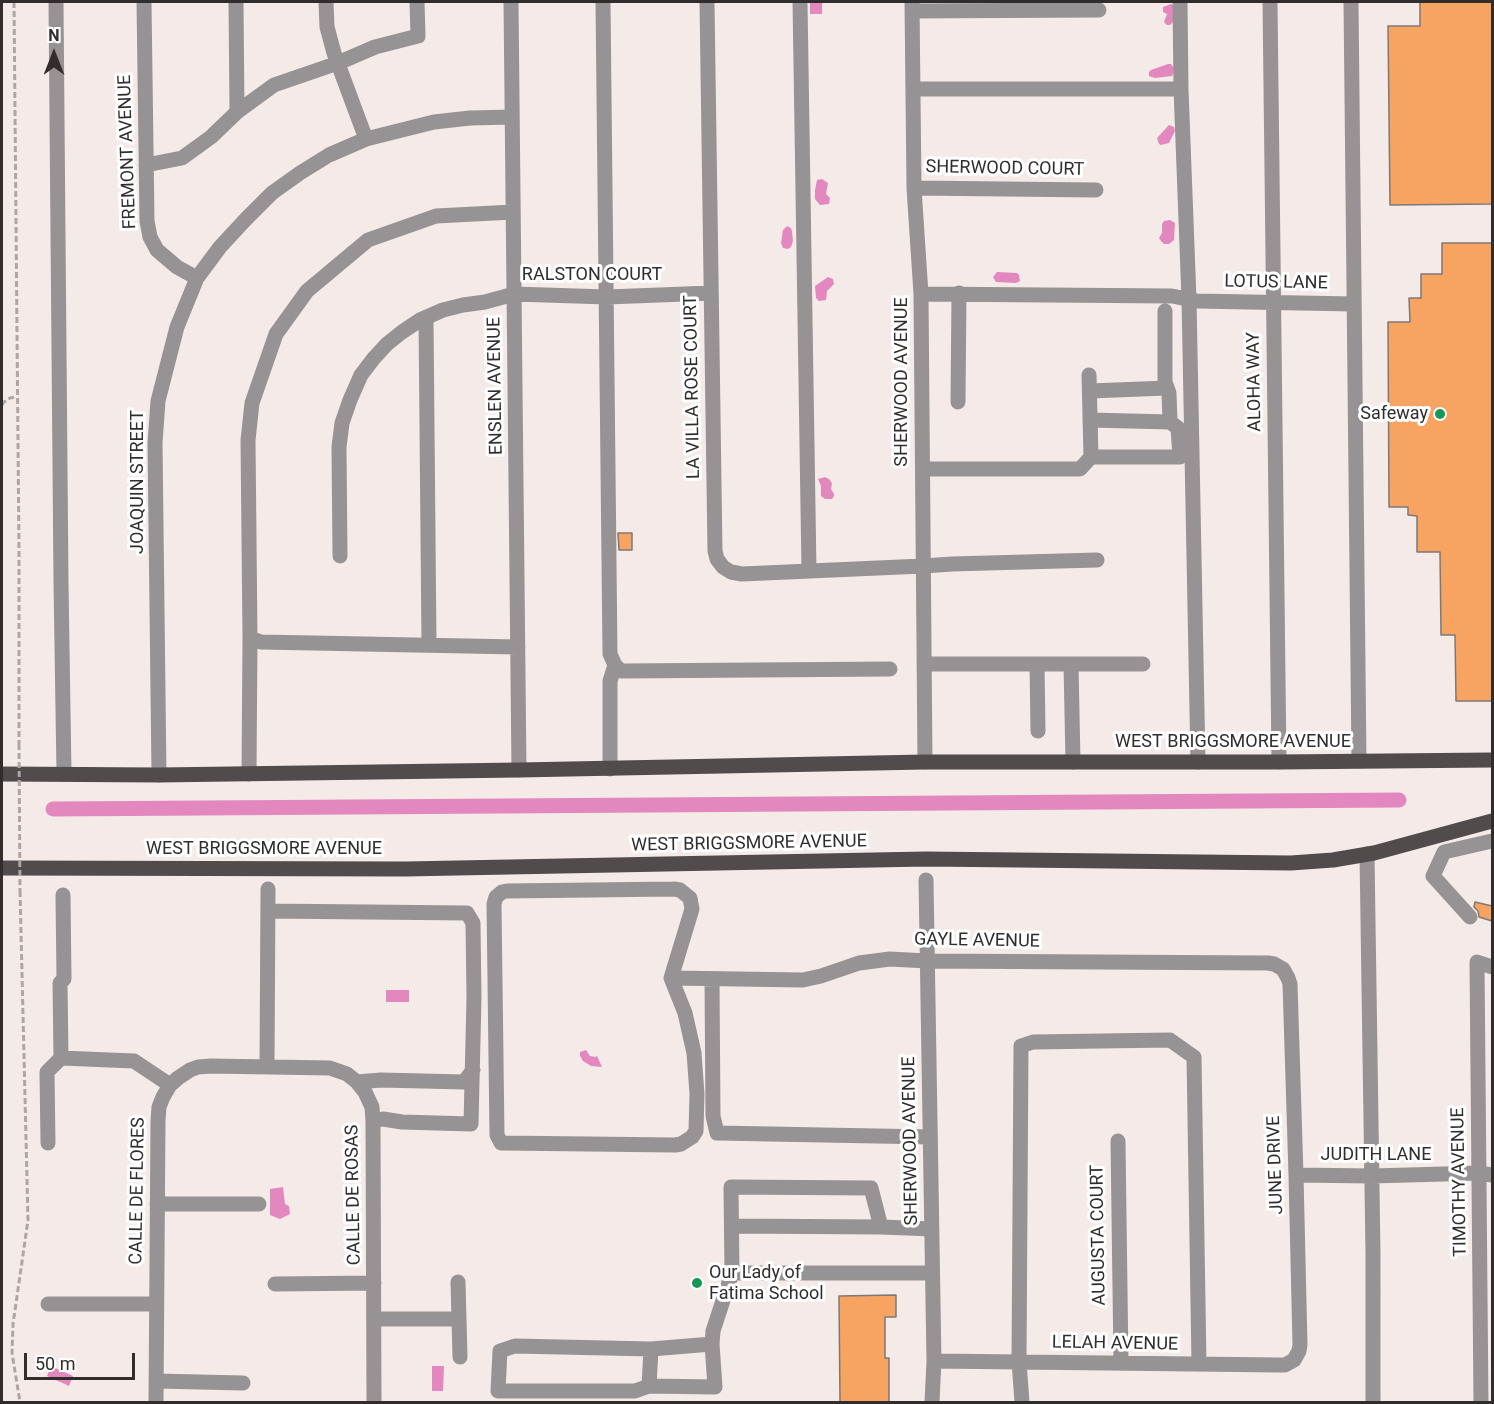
<!DOCTYPE html>
<html>
<head>
<meta charset="utf-8">
<style>
	body { margin:0 }
	#map { position:relative; width:1494px; height:1404px; overflow:hidden; background:#f4ebe9; font-family:Roboto,sans-serif }
	canvas { display:block }
	.frame { position:absolute; inset:0; border:3px solid #312d2d; pointer-events:none }
	.north { position:absolute; left:24px; top:24px; width:60px; height:60px; -webkit-text-stroke:4px #fff; paint-order:stroke; rotate:0deg; font-size:16px; font-weight:700; line-height:24px; text-align:center; color:#312d2d }
	.north::after { content:''; display:block; margin:auto; width:21px; height:27px; background:#312d2d; clip-path:polygon(50% 0,100% 100%,50% 72%,0 100%) }
	.scale { position:absolute; left:24px; top:1353px; width:111px; height:27px; box-sizing:border-box; border:3px solid #312d2d; border-top:0; padding-left:8px; font-size:18px; line-height:21px; white-space:nowrap; color:#312d2d; -webkit-text-stroke:4px #fff; paint-order:stroke }
</style>
</head>
<body>
<div id="map">
<canvas width="1494" height="1404"></canvas>
<div class="frame"></div>
<div class="north">N</div>
<div class="scale">50 m</div>
</div>
<script>
const context = document.querySelector('canvas').getContext('2d');
context.lineJoin = 'round';
function fill(path, color) {
  context.fillStyle = color;
  context.fill(path, 'evenodd');
}
function shape(rows) {
  const path = new Path2D();
  for (const r of rows) {
    path.moveTo(r[0], r[1]);
    for (let i = 2; i < r.length; i += 2) path.lineTo(r[i], r[i + 1]);
  }
  return path;
}
function trace(path, color, width, dash) {
  context.strokeStyle = color;
  context.lineWidth = width;
  context.lineCap = dash ? 'butt' : 'round';
  context.setLineDash(dash || []);
  context.stroke(path);
}
function drawText(font, color, halo, rows, align = 'center') {
  context.font = font + ' Roboto,sans-serif';
  context.lineWidth = 6;
  context.setLineDash([]);
  context.textBaseline = 'middle';
  context.strokeStyle = halo;
  context.fillStyle = color;
  for (const [text, x, y, turn = 0] of rows) {
    context.save();
    context.translate(x, y);
    context.rotate((+turn || 0) * Math.PI / 180);
    context.textAlign = isNaN(turn) ? turn : align;
    if (halo) context.strokeText(text, 0, 0);
    context.fillText(text, 0, 0);
    context.restore();
  }
}
fill(shape([
	[810,2,822,2,822,14,810,14],
	[1171,4,1174,6,1173,22,1170,25,1167,25,1164,22,1167,14,1163,12,1163,7],
	[1168,64,1171,64,1174,68,1174,72,1172,76,1155,78,1149,76,1149,72,1151,70],
	[1169,125,1174,127,1175,131,1169,143,1161,145,1159,144,1157,138],
	[822,179,828,183,826,194,830,198,829,204,820,205,815,199,815,190,817,180],
	[1170,220,1175,223,1174,240,1169,244,1164,244,1161,241,1159,238,1162,233,1162,224,1164,221],
	[787,226,791,228,792,231,793,241,791,247,788,249,783,248,781,243,783,230],
	[997,272,1017,273,1019,275,1020,281,1016,283,996,282,993,277],
	[828,277,833,279,834,284,827,291,826,300,819,301,816,298,815,286],
	[825,477,829,479,832,483,831,489,834,494,834,496,832,499,825,499,821,496,821,486,818,479],
	[386,990,409,990,409,1002,386,1002],
	[586,1050,590,1056,595,1057,597,1056,602,1067,591,1066,583,1061,580,1056,580,1052],
	[283,1187,285,1204,289,1206,290,1214,280,1219,270,1215,270,1189],
	[51,1366,73,1376,69,1386,47,1376],
	[432,1366,444,1366,443,1391,432,1391]
]), '#e388be');
trace(shape([
	[53,809,1399,800]
]), '#e388be', 15);
const building = shape([
	[1420,2,1492,2,1492,204,1390,205,1388,26,1420,26,1420,2],
	[1442,243,1492,243,1492,701,1456,701,1455,635,1441,635,1440,552,1417,552,1417,516,1408,515,1408,507,1389,507,1388,322,1410,322,1409,298,1421,298,1421,274,1442,274,1442,243],
	[618,533,632,533,632,550,619,550,618,533],
	[1475,902,1492,906,1492,921,1479,917,1478,911,1474,907,1475,902],
	[896,1295,896,1317,885,1317,885,1358,889,1358,889,1402,840,1402,839,1296,896,1295]
]);
fill(building, '#f7a463');
trace(building, '#7e7874', 1.5);
trace(shape([
	[14,2,19,550,19,744],
	[2,405,4,402,10,398,16,397],
	[20,891,28,1220,13,1324,12,1353,20,1402]
]), '#ada6a4', 3, [6, 3]);
trace(shape([
	[56,2,61,582,64,774],
	[144,2,147,221,150,237,157,250,177,267,197,278],
	[236,2,237,112,274,85,338,63,375,47,418,36,417,2],
	[326,2,327,27,334,53,366,139],
	[511,2,519,770],
	[603,2,610,654,615,665,621,671,890,669],
	[707,2,715,551,717,559,723,567,731,572,742,574,923,566,952,564,1097,560],
	[800,2,809,571],
	[912,2,914,188,921,294,925,762],
	[1180,2,1181,89,1189,299,1198,762],
	[1270,2,1279,762],
	[1351,2,1359,761],
	[913,11,1099,10],
	[913,89,1181,89],
	[146,165,182,158,211,137,237,112],
	[914,188,1096,190],
	[513,212,436,216,368,240,307,291,276,334,252,403,248,440,250,638,261,642,518,647],
	[921,294,1172,296,1197,301,1353,304],
	[426,318,429,645],
	[1090,391,1167,388],
	[958,402,959,293],
	[1090,420,1170,422],
	[1091,457,1180,457,1178,428,1170,422,1169,393,1165,382,1165,311],
	[923,469,1080,469,1091,457,1089,375],
	[340,556,339,447,342,423,350,400,361,375,374,358,387,344,402,332,420,320,443,310,463,305,485,302,514,294,607,297,711,293],
	[924,664,1143,664],
	[1037,664,1038,731],
	[1071,664,1073,762],
	[610,769,610,681,615,665],
	[249,774,250,638],
	[159,775,155,443,158,401,177,327,197,278,220,247,246,219,272,193,300,173,329,155,366,139,434,122,470,118,512,117],
	[1367,854,1373,1254,1373,1402],
	[926,880,934,1361,932,1402],
	[674,889,680,890,690,898,692,909,671,978,685,1013,694,1053,697,1094,696,1131,692,1137,681,1144,675,1145,501,1143,497,1135,494,904,496,897,502,892,507,891,674,889],
	[268,911,467,913,473,923,474,998,471,1124,402,1122,383,1119,373,1121],
	[1470,917,1433,876,1444,852,1492,841],
	[671,978,803,980,821,976,859,963,890,959,927,961,1268,963,1274,964,1283,969,1288,978,1290,984,1296,1175,1300,1345,1299,1351,1294,1360,1285,1365,1279,1365,934,1361],
	[712,979,713,1116,717,1133,930,1137],
	[61,1058,134,1061,170,1085],
	[267,1066,268,889],
	[357,1082,381,1080,464,1082,473,1070],
	[1118,1141,1121,1363],
	[48,1143,47,1072,61,1058,60,983,64,979,63,895],
	[1296,1175,1372,1176,1479,1173,1492,1175],
	[157,1204,259,1204],
	[732,1226,881,1227],
	[732,1273,932,1273],
	[458,1282,460,1357],
	[275,1284,374,1283],
	[48,1304,156,1304],
	[374,1319,459,1319],
	[712,1344,651,1349,515,1346,500,1351,498,1391,635,1391,649,1386,715,1387,712,1344,713,1331,732,1273,731,1187,871,1188,881,1227,932,1229],
	[156,1381,243,1383],
	[649,1386,651,1349],
	[156,1402,158,1121,159,1107,163,1097,170,1085,178,1078,190,1070,198,1067,211,1066,330,1068,347,1074,357,1082,365,1092,372,1107,373,1121,374,1402],
	[1022,1402,1019,1362,1021,1046,1033,1042,1170,1040,1194,1057,1199,1364],
	[1481,1402,1477,962,1492,967]
]), '#979394', 15);
trace(shape([
	[2,774,159,775,519,770,925,762,1279,762,1492,760],
	[2,868,405,869,926,859,1291,863,1333,860,1374,853,1492,821]
]), '#514b4c', 15);
trace(shape([
	[19,744,20,891]
]), '#ada6a4', 3, [6, 3]);
for (const [x, y, r, color] of [
	[1440,414,6,"#159755"],
	[697,1283,6,"#159755"]
]) {
  const dot = new Path2D();
  dot.arc(x, y, r, 0, 2 * Math.PI);
  context.fillStyle = color;
  context.fill(dot);
  trace(dot, '#fff', 2);
}
drawText('18px', '#312d2d', '#fff', [
	["FREMONT AVENUE",128,152,-92],
	["SHERWOOD COURT",1005,169,1],
	["RALSTON COURT",592,275],
	["LOTUS LANE",1276,283,1],
	["SHERWOOD AVENUE",902,382,-90],
	["ALOHA WAY",1255,382,-91],
	["ENSLEN AVENUE",496,386,-91],
	["LA VILLA ROSE COURT",693,387,-91],
	["JOAQUIN STREET",138,482,-90],
	["WEST BRIGGSMORE AVENUE",1233,742],
	["WEST BRIGGSMORE AVENUE",749,844,-1],
	["WEST BRIGGSMORE AVENUE",264,849],
	["GAYLE AVENUE",977,941,1],
	["SHERWOOD AVENUE",911,1141,-91],
	["JUDITH LANE",1376,1155],
	["JUNE DRIVE",1276,1165,-92],
	["TIMOTHY AVENUE",1460,1182,-91],
	["CALLE DE FLORES",138,1191,-89],
	["CALLE DE ROSAS",354,1195,-91],
	["AUGUSTA COURT",1099,1235,-91],
	["LELAH AVENUE",1115,1344,1]
]);
drawText('18px', '#312d2d', '#fff', [
	["Safeway",1428,414],
	["Our Lady of",709,1273,"left"],
	["Fatima School",709,1294,"left"]
], 'right');
</script>
</body>
</html>
